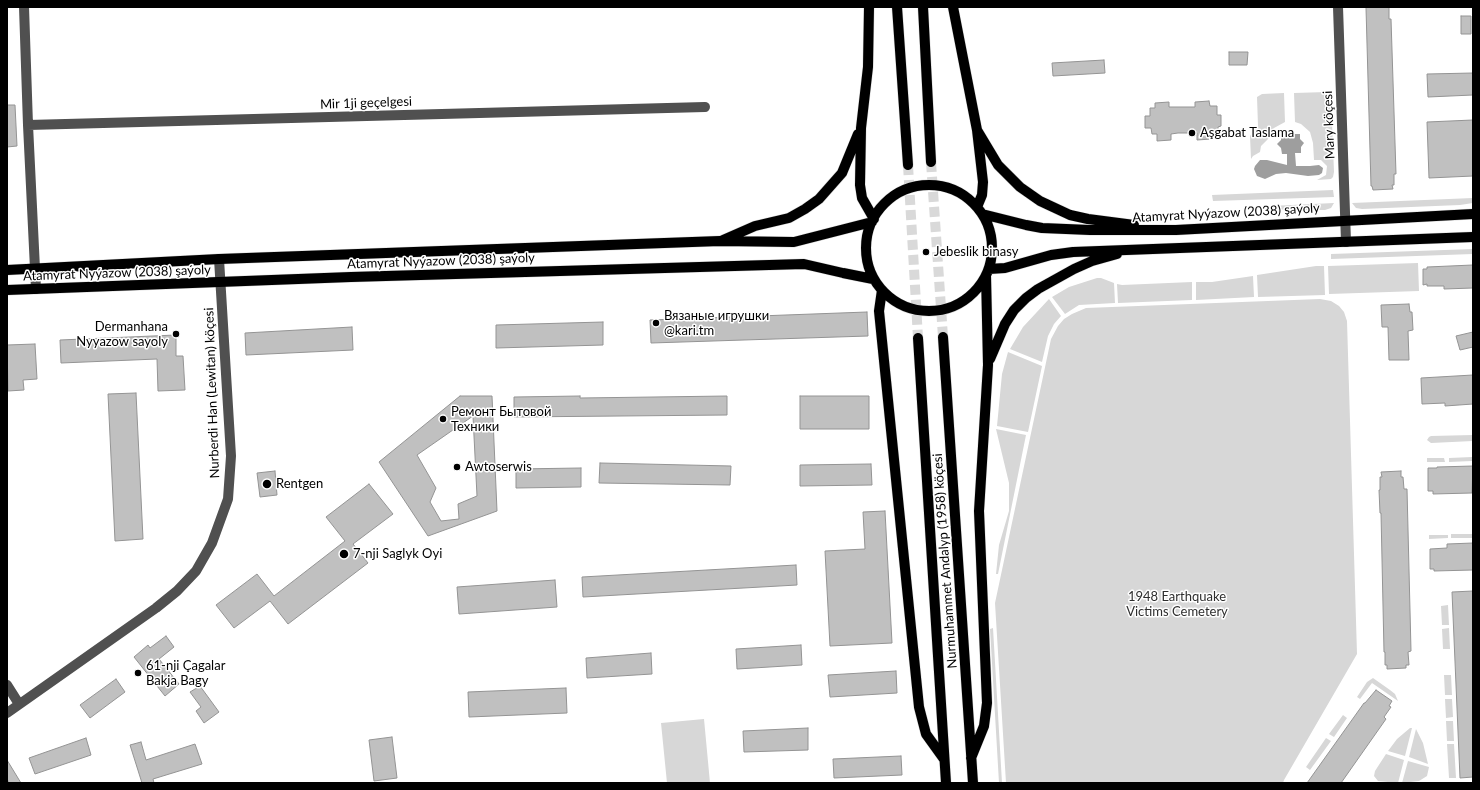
<!DOCTYPE html>
<html>
<head>
<meta charset="utf-8">
<style>
	body { margin:0 }
	#map { position:relative; width:1480px; height:790px; overflow:hidden; background:#fff; font-family:Lato,sans-serif }
	canvas { display:block }
	.frame { position:absolute; inset:0; border:8px solid #000; pointer-events:none }
</style>
</head>
<body>
<div id="map">
<canvas width="1480" height="790"></canvas>
<div class="frame"></div>
</div>
<script>
const context = document.querySelector('canvas').getContext('2d');
context.lineJoin = 'round';
function fill(path, color) {
  context.fillStyle = color;
  context.fill(path, 'evenodd');
}
function shape(rows) {
  const path = new Path2D();
  for (const r of rows) {
    if (r.length === 3) {
      path.moveTo(r[0] + r[2], r[1]);
      path.arc(r[0], r[1], r[2], 0, 2 * Math.PI);
      continue;
    }
    path.moveTo(r[0], r[1]);
    for (let i = 2; i < r.length; i += 2) path.lineTo(r[i], r[i + 1]);
  }
  return path;
}
function trace(path, color, width, dash) {
  context.strokeStyle = color;
  context.lineWidth = width;
  context.lineCap = dash ? 'butt' : 'round';
  context.setLineDash(dash || []);
  context.stroke(path);
}
function drawText(font, color, halo, rows, align = 'center') {
  context.font = font + ' Lato,sans-serif';
  context.lineWidth = 3;
  context.setLineDash([]);
  context.textBaseline = 'middle';
  context.strokeStyle = halo;
  context.fillStyle = color;
  for (const [text, x, y, turn = 0] of rows) {
    context.save();
    context.translate(x, y);
    context.rotate((+turn || 0) * Math.PI / 180);
    context.textAlign = isNaN(turn) ? turn : align;
    if (halo) context.strokeText(text, 0, 0);
    context.fillText(text, 0, 0);
    context.restore();
  }
}
fill(shape([
	[1327,92,1330,94,1331,97,1334,172,1333,177,1331,179,1317,180,1326,175,1327,166,1321,160,1314,160,1313,143,1310,132,1301,124,1295,122,1294,93],
	[1284,93,1285,122,1274,128,1268,139,1261,146,1260,152,1253,156,1251,159,1250,136,1258,126,1257,97,1262,94],
	[1333,190,1334,197,1213,201,1212,195],
	[1473,198,1473,203,1460,205,1362,209,1356,208,1352,203],
	[1334,203,1331,208,1325,210,1286,210,1271,208,1270,206],
	[1473,249,1473,254,1331,259,1331,254],
	[1418,263,1419,291,1329,294,1328,266],
	[1316,266,1324,266,1325,295,1258,297,1257,275],
	[1253,276,1254,297,1196,300,1196,282,1212,282],
	[1097,278,1101,278,1114,283,1115,303,1079,305,1065,314,1052,297,1069,287],
	[1192,282,1192,300,1118,303,1117,284,1122,285],
	[1049,299,1061,316,1054,324,1048,336,1042,362,1010,349,1023,327],
	[1320,299,1331,301,1339,306,1344,312,1347,321,1357,654,1284,780,1283,783,1006,783,995,603,1051,339,1058,326,1064,319,1072,314,1086,308],
	[1008,352,1042,366,1028,432,997,426,1002,374],
	[996,429,1026,435,998,574,996,574,999,545,1009,511,1009,483],
	[1473,435,1473,441,1431,443,1427,440,1429,437,1431,436],
	[1472,457,1472,461,1449,462,1449,458],
	[1427,458,1444,458,1445,462,1427,462],
	[1451,534,1473,534,1473,538,1451,538],
	[1429,535,1448,535,1448,538,1429,539],
	[1448,605,1449,625,1442,625,1441,606],
	[993,628,1002,783,999,783,990,629],
	[1449,628,1450,649,1443,649,1442,629],
	[1444,675,1451,675,1452,695,1445,695],
	[1373,678,1390,690,1395,694,1398,701,1372,683,1360,699,1357,697,1367,682],
	[1445,699,1452,699,1453,717,1446,718],
	[1343,715,1347,718,1334,737,1329,734],
	[704,719,710,783,667,783,661,723],
	[1446,721,1453,721,1454,741,1447,741],
	[1410,728,1412,728,1405,756,1388,751,1397,739],
	[1416,729,1423,743,1428,764,1409,757],
	[1326,738,1331,741,1310,770,1306,767],
	[1447,744,1454,744,1456,778,1449,778],
	[1386,754,1404,760,1398,783,1378,781,1374,776,1375,771],
	[1408,761,1429,767,1427,776,1419,781,1402,783]
]), '#d7d7d7');
fill(shape([
	[1290,130,1295,134,1300,134,1300,139,1304,143,1301,147,1301,153,1295,153,1296,166,1310,166,1319,165,1323,168,1322,173,1319,175,1308,176,1286,173,1276,174,1265,179,1257,176,1254,169,1255,166,1260,160,1267,160,1287,165,1287,154,1282,154,1281,148,1277,144,1281,140,1281,135,1286,134]
]), '#9e9e9e');
const building = shape([
	[1367,7,1389,7,1389,19,1391,19,1396,174,1394,174,1394,185,1392,185,1393,189,1373,190,1372,186,1371,186,1366,8,1367,7],
	[1461,16,1471,16,1471,34,1461,34,1461,16],
	[1229,52,1248,52,1247,65,1229,65,1229,52],
	[1104,60,1105,73,1053,76,1052,63,1104,60],
	[1473,73,1473,95,1428,97,1427,74,1473,73],
	[1209,101,1210,106,1217,106,1217,115,1221,115,1221,126,1218,127,1218,132,1211,132,1211,139,1197,140,1197,133,1178,133,1171,134,1171,140,1157,141,1157,134,1152,134,1151,128,1145,128,1145,116,1150,116,1150,108,1155,108,1155,103,1169,102,1169,107,1195,107,1195,102,1209,101],
	[7,105,15,105,17,146,7,147,7,105],
	[1473,120,1473,176,1429,178,1427,122,1473,120],
	[1473,265,1473,288,1444,289,1444,286,1427,286,1427,284,1423,285,1423,269,1427,269,1427,267,1473,265],
	[1409,304,1410,312,1412,312,1413,330,1408,331,1409,360,1389,360,1388,327,1382,327,1381,305,1409,304],
	[867,312,868,336,651,343,650,320,867,312],
	[603,322,603,345,496,348,496,325,603,322],
	[352,327,353,350,246,355,245,333,352,327],
	[1473,332,1473,347,1460,350,1456,336,1473,332],
	[176,335,176,356,183,356,185,390,158,391,157,359,61,363,60,340,176,335],
	[35,344,37,379,23,380,24,390,8,391,7,345,35,344],
	[1473,375,1473,404,1445,406,1445,403,1422,404,1421,378,1473,375],
	[136,393,143,539,115,541,108,394,136,393],
	[460,396,492,396,497,511,428,536,379,462,460,396],
	[473,416,477,496,458,504,459,519,441,521,430,502,436,488,417,455,473,416],
	[580,396,580,398,727,396,727,415,514,417,514,397,580,396],
	[800,396,869,396,869,429,800,429,800,396],
	[600,463,731,466,730,485,599,483,600,463],
	[871,464,872,485,800,486,800,465,871,464],
	[1473,466,1472,493,1433,494,1433,491,1428,491,1428,468,1437,468,1437,467,1473,466],
	[581,468,581,487,516,488,516,469,581,468],
	[275,471,277,495,260,497,257,473,275,471],
	[1401,471,1401,477,1403,477,1404,489,1407,489,1411,651,1408,652,1409,665,1406,665,1406,668,1387,669,1387,665,1385,665,1385,652,1384,652,1381,513,1380,513,1379,490,1380,490,1380,477,1382,477,1381,472,1401,471],
	[369,484,393,514,353,544,368,563,288,624,270,601,234,628,216,605,257,574,274,596,345,541,326,517,369,484],
	[885,511,892,643,830,646,825,551,865,549,863,512,885,511],
	[1473,543,1473,570,1434,571,1434,569,1430,569,1430,549,1447,548,1447,544,1473,543],
	[796,565,797,585,583,597,582,577,796,565],
	[555,580,557,607,459,614,457,587,555,580],
	[1473,591,1473,777,1460,778,1452,592,1473,591],
	[166,636,174,647,159,659,179,684,165,696,134,657,148,645,150,648,166,636],
	[801,645,802,665,737,669,736,649,801,645],
	[651,653,652,674,587,678,586,658,651,653],
	[896,671,897,693,830,697,828,675,896,671],
	[116,679,125,692,90,718,80,705,116,679],
	[200,686,219,712,204,723,196,711,201,707,190,692,200,686],
	[566,688,567,713,469,717,468,692,566,688],
	[1376,690,1392,701,1389,706,1391,707,1384,717,1386,719,1341,783,1307,783,1364,703,1365,703,1376,690],
	[808,728,808,750,744,752,743,731,808,728],
	[392,737,397,778,374,781,369,740,392,737],
	[86,738,91,755,35,774,29,758,86,738],
	[141,742,146,760,195,744,202,764,153,779,154,783,142,783,130,745,141,742],
	[901,756,902,775,834,778,833,759,901,756],
	[7,760,21,783,9,783,7,779,7,760]
]);
fill(building, '#c0c0c0');
trace(building, '#949494', 1);
trace(shape([
	[931,162,943,337],
	[908,165,918,338]
]), '#d9d9d9', 10, [10, 5]);
const major = shape([
	[869,7,868,67,861,128,860,185,862,198,874,219],
	[897,7,908,165],
	[923,7,931,162],
	[953,7,977,130,983,182,982,195,977,207],
	[977,130,998,165,1020,187,1040,201,1070,215,1088,219,1134,225],
	[929,248,63],
	[982,214,1026,225,1042,228,1090,230,1176,230,1473,214],
	[723,240,755,226,789,218,805,209,819,199,842,173,858,134],
	[989,269,1005,268,1051,255,1073,252,1473,237],
	[7,270,219,259,720,241,794,242,872,222],
	[7,290,351,277,804,264,843,273,873,279],
	[882,290,879,311,919,707,926,734,944,759],
	[943,337,973,783],
	[918,338,946,783],
	[990,359,1005,324,1014,310,1026,298,1038,289,1074,269,1092,261,1117,254],
	[971,758,984,726,987,703,979,511,988,365,986,275]
]);
trace(major, '#dbdbdb', 11);
trace(shape([
	[24,7,28,125,36,289],
	[1338,7,1346,242],
	[28,125,705,107],
	[7,685,19,704],
	[7,713,156,608,177,591,196,571,212,543,228,499,231,456,219,259]
]), '#505050', 10);
trace(major, '#000', 10);
for (const [x, y, r, color] of [
	[1192,133,4,"#000"],
	[926,252,4,"#000"],
	[656,323,4,"#000"],
	[176,334,4,"#000"],
	[443,419,4,"#000"],
	[457,467,4,"#000"],
	[267,484,5,"#000"],
	[344,554,5,"#000"],
	[138,673,4,"#000"]
]) {
  const dot = new Path2D();
  dot.arc(x, y, r, 0, 2 * Math.PI);
  context.fillStyle = color;
  context.fill(dot);
  trace(dot, '#fff', 1.5);
}
drawText('13px', '#000', '#fff', [
	["Mir 1ji geçelgesi",366,103,-2],
	["Mary köçesi",1329,125,-92],
	["Atamyrat Nyýazow (2038) şaýoly",1226,213,-3],
	["Atamyrat Nyýazow (2038) şaýoly",441,261,-2],
	["Atamyrat Nyýazow (2038) şaýoly",117,273,-2],
	["Nurberdi Han (Lewitan) köçesi",212,393,-92],
	["Nurmuhammet Andalyp (1958) köçesi",945,561,-94]
]);
drawText('13px', '#000', '#fff', [
	["Aşgabat Taslama",1200,133],
	["Jebeslik binasy",934,252],
	["Вязаные игрушки",664,316],
	["@kari.tm",664,331],
	["Dermanhana",168,327,"right"],
	["Nyyazow sayoly",168,342,"right"],
	["Ремонт Бытовой",451,412],
	["Техники",451,427],
	["Awtoserwis",465,467],
	["Rentgen",276,484],
	["7-nji Saglyk Oyi",353,554],
	["61-nji Çagalar",146,666],
	["Bakja Bagy",146,681]
], 'left');
drawText('13px', '#2e2e2e', '#fff', [
	["1948 Earthquake",1177,597],
	["Victims Cemetery",1177,612]
]);
</script>
</body>
</html>
